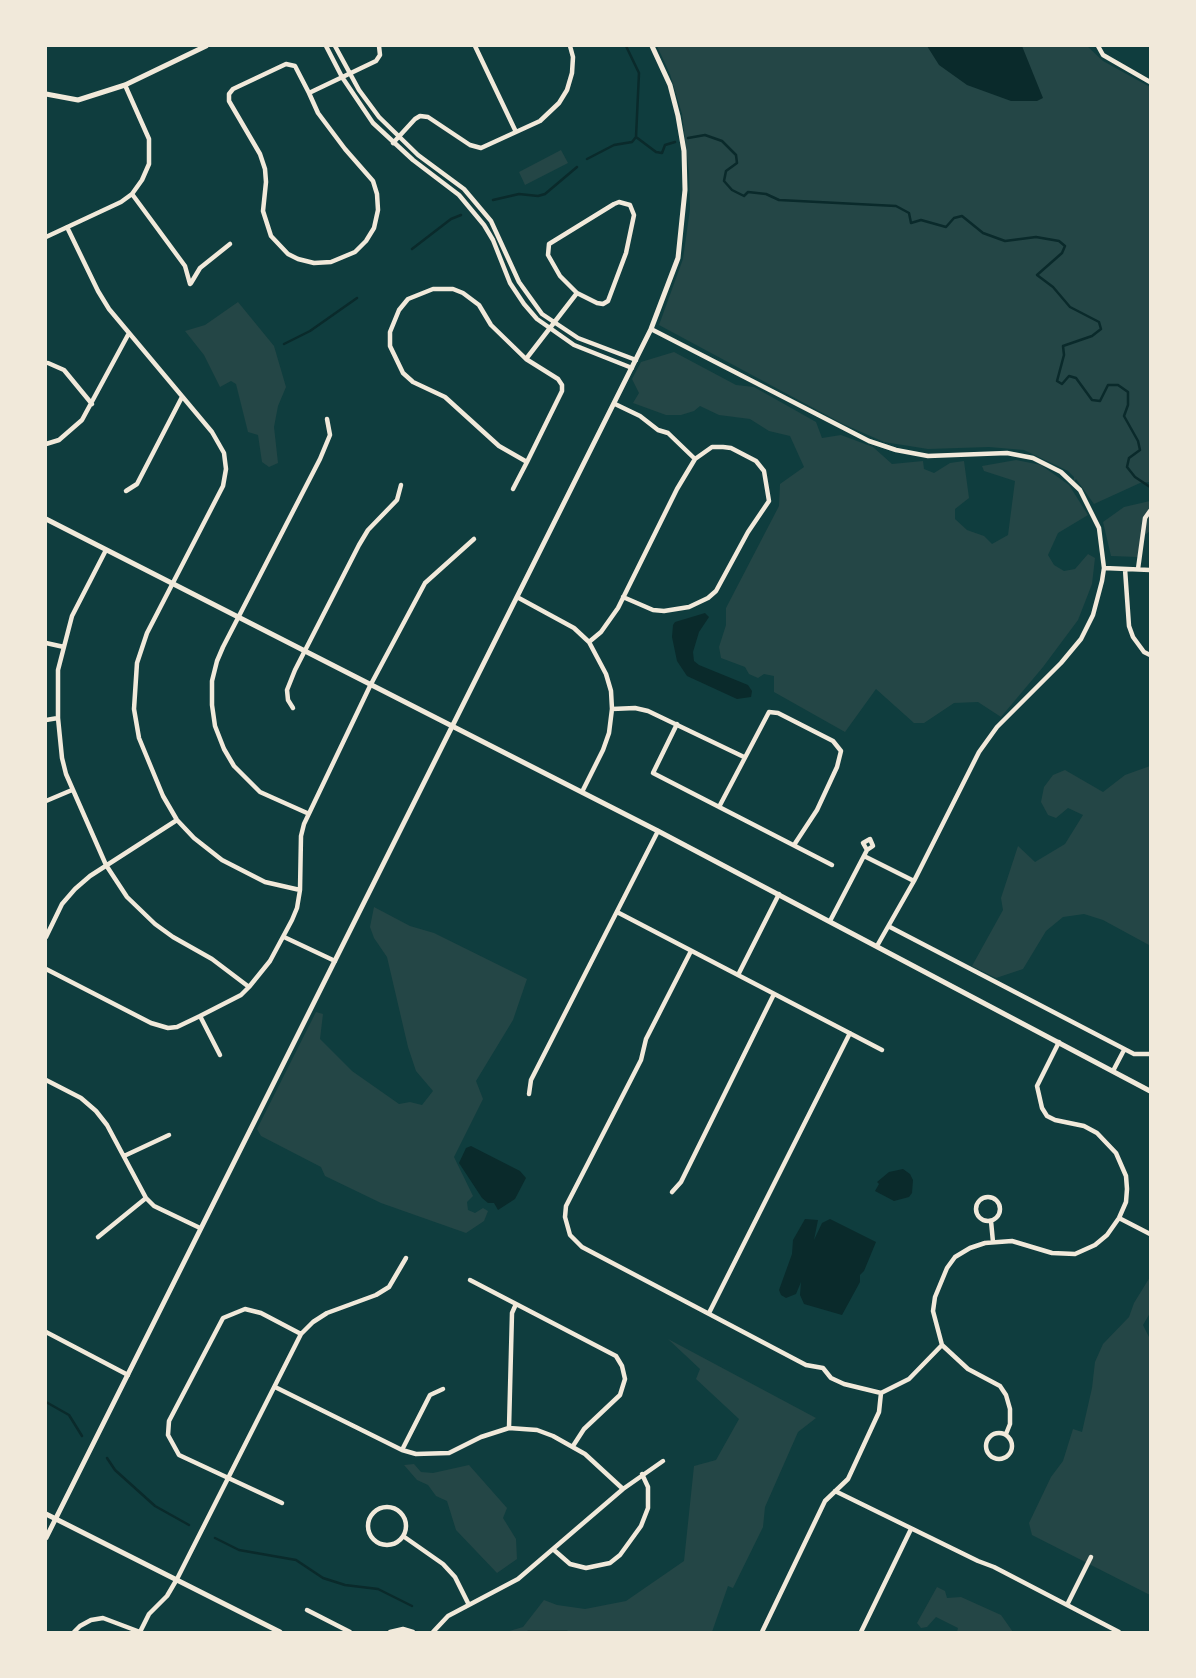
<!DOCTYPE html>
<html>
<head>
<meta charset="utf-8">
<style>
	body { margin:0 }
	#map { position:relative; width:1196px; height:1678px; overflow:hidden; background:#0f3d3e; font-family:"Exo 2",sans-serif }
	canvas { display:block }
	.frame { position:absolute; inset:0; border:47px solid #f1e9da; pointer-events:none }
</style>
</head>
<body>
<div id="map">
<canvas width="1196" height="1678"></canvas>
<div class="frame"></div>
</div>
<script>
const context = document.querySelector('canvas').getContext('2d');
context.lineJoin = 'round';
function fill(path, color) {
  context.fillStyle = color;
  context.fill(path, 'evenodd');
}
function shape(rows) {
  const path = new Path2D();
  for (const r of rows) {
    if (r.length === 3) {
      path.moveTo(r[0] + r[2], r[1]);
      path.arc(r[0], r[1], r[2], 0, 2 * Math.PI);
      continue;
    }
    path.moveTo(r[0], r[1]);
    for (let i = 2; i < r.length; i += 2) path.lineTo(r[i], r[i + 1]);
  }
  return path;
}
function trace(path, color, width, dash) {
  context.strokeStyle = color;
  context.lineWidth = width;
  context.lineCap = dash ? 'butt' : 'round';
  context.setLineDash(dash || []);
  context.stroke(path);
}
fill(shape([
	[657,46,1087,46,1103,61,1150,87,1150,482,1140,483,1094,504,1076,479,1073,484,1074,477,1068,471,1024,450,989,447,928,449,884,442,843,424,659,325,683,259,690,209,689,173,682,114,670,74],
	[561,150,568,163,525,185,519,172],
	[238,302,274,346,286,387,278,406,274,427,278,463,269,467,262,462,258,435,248,432,236,384,231,381,220,387,204,355,185,331,205,325],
	[674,352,736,385,754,387,816,422,822,438,841,435,873,447,892,464,923,461,924,469,934,473,950,463,964,461,969,498,955,509,955,519,967,530,984,536,992,544,1008,535,1015,481,984,471,982,466,1016,460,1041,465,1069,485,1088,515,1058,533,1048,555,1054,565,1064,571,1075,569,1088,554,1095,558,1092,584,1078,620,1043,667,1001,717,978,702,954,703,924,723,914,723,876,689,845,732,774,692,774,676,764,674,758,678,749,674,745,667,721,658,719,647,726,625,726,608,779,506,780,484,804,467,790,436,769,431,750,419,719,415,700,406,694,411,681,415,666,415,633,403,639,393,632,379,641,362],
	[1150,501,1150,531,1141,538,1138,557,1111,556,1103,522,1124,507],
	[1150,766,1149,945,1103,920,1084,914,1063,917,1046,931,1023,969,996,978,972,966,1003,910,1001,898,1018,846,1035,862,1065,844,1083,815,1068,808,1056,818,1048,815,1041,802,1044,787,1053,775,1065,770,1103,792,1125,775],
	[374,907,410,926,434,933,527,979,513,1020,476,1081,483,1099,454,1157,473,1196,467,1202,468,1210,475,1213,483,1208,488,1211,484,1221,466,1233,381,1203,325,1176,321,1167,261,1136,257,1129,316,1012,323,1014,320,1039,352,1071,399,1104,410,1102,422,1105,433,1091,416,1071,408,1047,387,957,374,938,370,927],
	[1150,1277,1150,1313,1143,1325,1150,1339,1150,1595,1032,1535,1029,1523,1051,1477,1063,1461,1073,1429,1082,1432,1092,1388,1095,1362,1103,1344,1129,1317,1134,1303],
	[668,1339,816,1418,798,1432,765,1507,763,1527,733,1588,728,1586,712,1632,506,1632,523,1627,544,1600,557,1605,585,1609,626,1601,684,1561,694,1466,716,1460,739,1419,696,1379,700,1369],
	[414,1464,421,1472,433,1473,469,1465,507,1508,503,1518,516,1539,517,1559,497,1573,456,1530,447,1501,436,1496,428,1485,417,1480,404,1465],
	[937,1587,945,1591,947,1598,961,1597,1001,1615,1013,1632,957,1632,958,1628,936,1617,927,1627,921,1628,917,1623]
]), '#244646');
fill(shape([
	[927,46,1022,46,1043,98,1037,101,1011,101,967,85,939,65],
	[705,613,709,617,699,632,693,652,694,661,699,665,748,685,752,691,751,697,737,699,687,676,677,661,672,637,673,625,675,622],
	[471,1146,520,1171,526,1178,515,1199,498,1210,494,1203,488,1203,482,1198,459,1163,466,1148],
	[903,1169,910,1174,913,1180,912,1193,909,1197,894,1201,875,1191,879,1184,877,1182,889,1172],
	[805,1219,818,1220,814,1240,822,1223,830,1219,876,1242,864,1271,860,1275,860,1282,842,1315,804,1304,800,1295,801,1282,796,1294,786,1298,781,1295,779,1290,792,1254,793,1240]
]), '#0a2a2b');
trace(shape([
	[626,46,639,73,636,137,656,152,662,153,665,145,675,142],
	[688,138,705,135,722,141,736,155,737,163,726,171,724,181,732,190,744,196,748,192,766,194,779,200,896,206,909,213,911,223,921,220,946,227,954,218,962,216,983,233,1005,241,1036,237,1059,241,1065,246,1062,253,1037,275,1053,287,1070,307,1099,322,1101,329,1092,336,1063,346,1064,355,1057,381,1062,384,1069,376,1076,378,1092,400,1100,401,1108,385,1118,385,1128,392,1128,405,1124,416,1138,441,1140,450,1129,458,1127,467,1135,477,1150,487],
	[587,159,614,145,632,142,636,137],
	[493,200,519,194,538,196,545,194,577,167],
	[412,249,451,219,461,215],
	[284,344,310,331,357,298],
	[46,1402,69,1415,82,1436],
	[107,1458,115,1470,155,1506,189,1525],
	[215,1538,239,1550,296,1560,323,1578,345,1585,378,1589,412,1606],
	[528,1632,567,1632]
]), '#0a2a2b', 2.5);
trace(shape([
	[326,46,342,77,373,123,413,160,459,195,484,225,493,240,510,283,524,304,537,319,574,345,632,368],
	[335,46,359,90,379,117,418,155,464,189,491,221,519,282,542,314,578,338,636,360],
	[475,46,516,132],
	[1098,46,1103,55,1150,82],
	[309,93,318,113,345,149,373,181,377,194,378,210,374,228,366,241,355,252,331,262,314,263,298,259,288,254,271,236,263,211,266,182,265,169,260,154,229,101,229,94,233,89,286,64,295,66,309,93,376,61,380,55,379,46],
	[393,143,415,119,420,116,428,117,470,145,481,148,540,121,559,103,567,90,572,73,573,57,570,46],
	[132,194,185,266,190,284],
	[67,227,98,291,109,309,212,432,224,453,226,469,223,486,147,633,137,663,134,709,139,738,163,796,177,820,194,838,222,860,265,882,300,890],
	[46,237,121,202,132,194,142,180,149,164,149,139,125,85],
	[191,283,200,268,230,244],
	[651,329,869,441,896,450,928,456,1007,453,1033,458,1061,472,1080,490,1099,528,1104,568,1102,581,1093,615,1081,639,1061,663,997,727,979,752,914,881,877,946],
	[526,359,558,379,562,385,562,391,527,462,499,446,445,397,413,382,403,373,390,346,390,332,399,310,408,299,433,289,453,289,463,293,479,305,491,325,526,359,577,293,597,303,603,304,608,301,626,253,634,215,630,205,619,202,614,204,549,244,548,255,560,276,577,293],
	[48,363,64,370,92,404],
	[615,404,640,416,658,430,668,433,695,459],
	[46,444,59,440,82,420,129,333],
	[513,489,527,462],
	[126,491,137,484,182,397],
	[106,550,72,616,58,670,58,718,62,758,66,774,106,865,127,897,155,924,173,937,212,959,249,987],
	[1104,568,1150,570],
	[1125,569,1129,626,1133,637,1144,652,1150,655],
	[1138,569,1145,518,1150,511],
	[517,597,574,628,589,642,606,674,611,691,612,709,609,733,603,750,582,792],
	[589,642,601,632,618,608,677,489,695,459,712,447,723,447,731,448,756,461,764,471,769,501,748,532,716,591,708,598,689,607,664,611,653,610,623,597],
	[46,643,64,647],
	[293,708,288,700,287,690,295,670,359,545,368,530,397,500,401,485],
	[612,709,635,708,648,711,744,757],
	[46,720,58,718],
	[677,724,653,773,832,865],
	[46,801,72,790],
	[719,807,769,712,778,713,833,741,841,751,837,767,817,810,794,845],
	[307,813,260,792,234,766,224,749,215,726,212,705,212,681,217,661,223,647,320,459,330,435,327,419],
	[864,856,914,881],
	[617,912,882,1050],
	[830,921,867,850,873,846,870,839,863,843,867,850],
	[890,927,1134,1054,1150,1054],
	[46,937,62,904,75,889,90,876,177,820],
	[284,937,335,961],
	[691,951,646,1039,641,1060,566,1206,565,1217,570,1235,582,1247,806,1365,823,1368,831,1378,844,1384,881,1393,909,1379,942,1345],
	[46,969,151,1023,168,1028,177,1027,200,1016,241,995,249,987,270,961,292,920,297,908,300,890,301,836,304,824,370,686,425,583,474,539],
	[738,975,779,894],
	[200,1016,220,1055],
	[1113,1071,1124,1050],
	[46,1080,81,1098,96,1111,107,1125,146,1198,154,1206,200,1228],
	[529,1094,531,1080,658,831],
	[124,1156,169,1135],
	[672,1192,681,1182,774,994],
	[988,1209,12],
	[1119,1218,1150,1234],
	[991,1221,993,1242],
	[98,1237,146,1198],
	[470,1280,616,1356,622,1366,625,1379,620,1395,584,1429,573,1446],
	[709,1313,850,1033],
	[46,1332,128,1375],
	[275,1387,402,1450,416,1454,449,1453,481,1437,509,1428,537,1430,553,1436,585,1454,623,1489],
	[509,1428,512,1313,516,1304],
	[999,1446,13],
	[1006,1434,1010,1424,1010,1409,1006,1395,1000,1386,968,1369,942,1345,933,1311,935,1297,947,1268,955,1257,970,1248,985,1243,1012,1241,1052,1253,1075,1254,1095,1245,1107,1235,1119,1218,1126,1202,1127,1189,1126,1176,1116,1153,1097,1133,1084,1126,1055,1120,1047,1116,1042,1108,1037,1086,1059,1042],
	[402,1450,430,1395,443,1389],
	[835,1491,978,1561,994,1567,1119,1632],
	[282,1503,179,1455,168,1435,169,1421,223,1318,245,1309,261,1313,301,1334],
	[387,1526,19],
	[403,1536,443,1564,455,1577,469,1605],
	[554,1550,570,1564,586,1568,610,1563,620,1555,641,1526,648,1508,648,1487,642,1474],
	[1067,1605,1091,1557],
	[307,1610,350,1632],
	[74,1632,80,1626,91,1620,103,1618,140,1632],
	[140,1632,149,1614,167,1596,177,1579,301,1334,313,1322,327,1313,376,1295,389,1287,406,1258],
	[390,1632,403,1629,413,1632],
	[433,1632,448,1616,518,1579,623,1489,663,1461],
	[762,1632,825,1501,848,1479,879,1412,881,1393],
	[861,1632,911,1529]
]), '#f1e9da', 4.5);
trace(shape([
	[46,94,78,100,125,85,206,46],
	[46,519,658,831,1150,1091],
	[46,1514,280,1632],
	[46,1538,651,329,678,258,685,190,684,151,678,116,670,85,652,46]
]), '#f1e9da', 5);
</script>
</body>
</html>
